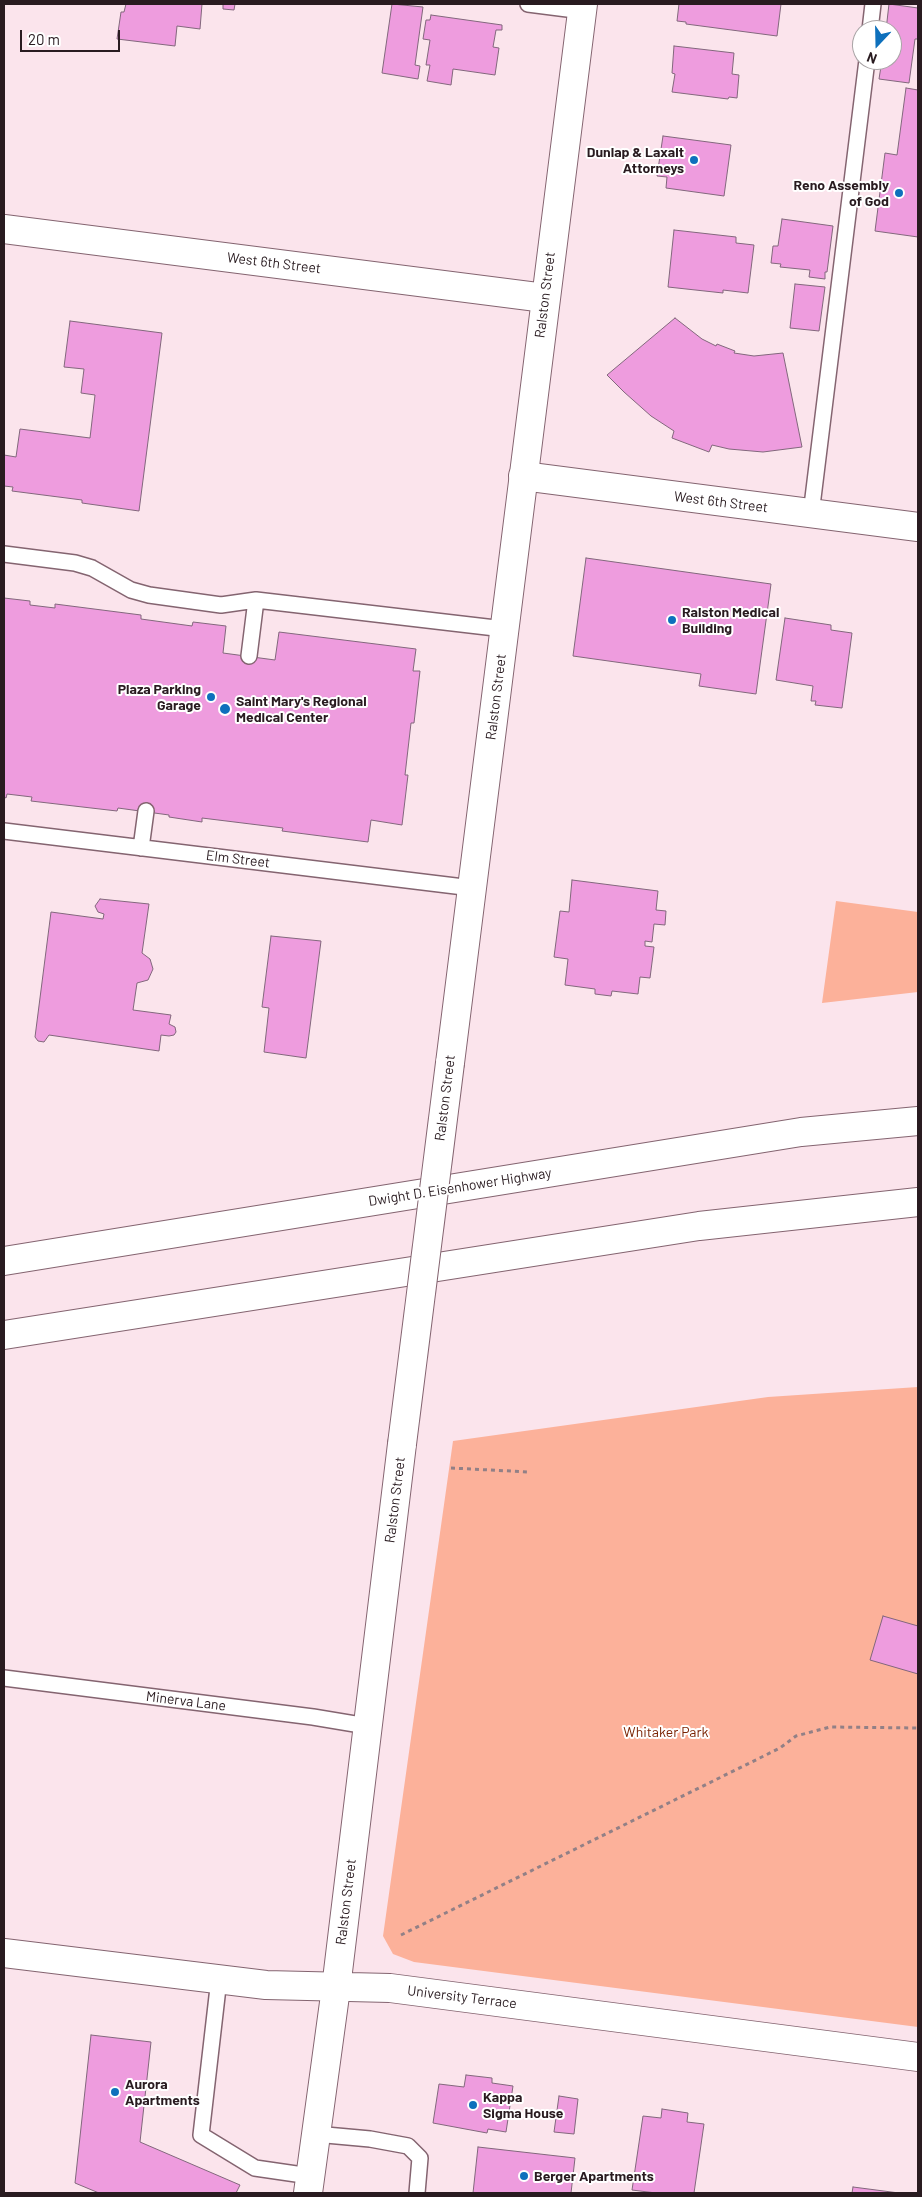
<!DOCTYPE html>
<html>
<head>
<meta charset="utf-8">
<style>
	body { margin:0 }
	#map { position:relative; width:922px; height:2197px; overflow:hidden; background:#fbe4ec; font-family:Barlow,sans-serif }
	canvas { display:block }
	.frame { position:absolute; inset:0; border:5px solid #291b20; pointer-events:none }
	.north { position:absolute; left:852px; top:20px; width:50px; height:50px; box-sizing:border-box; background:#fff; border:1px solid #a9a4a6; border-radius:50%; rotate:201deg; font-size:14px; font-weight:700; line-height:20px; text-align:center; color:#291b20 }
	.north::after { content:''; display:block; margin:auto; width:18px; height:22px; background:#0e70bc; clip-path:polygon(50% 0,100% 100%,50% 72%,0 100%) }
	.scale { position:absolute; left:20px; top:30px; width:100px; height:22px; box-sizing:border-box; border:2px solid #291b20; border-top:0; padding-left:6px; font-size:15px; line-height:18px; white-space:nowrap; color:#291b20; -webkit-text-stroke:4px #fff; paint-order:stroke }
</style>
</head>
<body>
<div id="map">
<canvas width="922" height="2197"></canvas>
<div class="frame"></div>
<div class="north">N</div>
<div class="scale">20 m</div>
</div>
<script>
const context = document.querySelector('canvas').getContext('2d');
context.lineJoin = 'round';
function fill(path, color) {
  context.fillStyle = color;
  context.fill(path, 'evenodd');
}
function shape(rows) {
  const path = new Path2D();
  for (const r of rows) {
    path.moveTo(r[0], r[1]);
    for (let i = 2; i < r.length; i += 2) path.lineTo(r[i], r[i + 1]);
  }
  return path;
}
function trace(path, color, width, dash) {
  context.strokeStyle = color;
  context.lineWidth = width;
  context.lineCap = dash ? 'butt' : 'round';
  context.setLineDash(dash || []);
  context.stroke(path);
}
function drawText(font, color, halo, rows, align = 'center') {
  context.font = font + ' Barlow,sans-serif';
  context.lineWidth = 4;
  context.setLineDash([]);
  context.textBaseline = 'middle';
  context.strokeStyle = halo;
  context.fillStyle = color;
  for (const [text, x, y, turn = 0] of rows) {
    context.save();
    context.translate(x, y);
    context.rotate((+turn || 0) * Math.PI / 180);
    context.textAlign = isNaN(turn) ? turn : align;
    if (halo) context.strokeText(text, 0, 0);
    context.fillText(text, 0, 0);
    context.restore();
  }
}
fill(shape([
	[836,901,918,912,918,992,822,1003],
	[918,1387,918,2027,414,1962,393,1954,383,1936,453,1441,768,1397]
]), '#fcb19a');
const building = shape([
	[126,4,202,4,200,29,177,26,175,46,117,39,121,12,124,12,126,4],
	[223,4,235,4,234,10,223,9,223,4],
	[392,4,423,7,415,65,420,66,418,79,382,73,392,4],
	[679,4,781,4,777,36,686,24,686,22,677,21,679,4],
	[889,4,918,8,918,39,915,39,909,83,879,79,882,60,892,60,892,30,886,30,889,4],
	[431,15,502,25,502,30,496,30,493,47,499,48,495,75,453,69,451,85,427,81,430,65,426,65,430,40,423,39,426,20,430,20,431,15],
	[674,46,734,53,732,74,739,75,737,98,729,97,728,99,672,92,675,74,672,73,674,46],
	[906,88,918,90,918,237,875,231,885,153,897,155,906,88],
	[663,136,731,145,724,196,666,188,667,177,657,176,663,136],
	[782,219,833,226,827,272,825,272,825,279,809,277,810,270,780,267,781,264,771,263,773,246,778,246,782,219],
	[674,230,736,237,736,243,754,245,748,293,723,290,723,293,668,287,674,230],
	[795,284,825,287,819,331,790,328,795,284],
	[675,318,702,339,716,346,717,344,735,351,734,353,754,356,783,353,802,447,763,452,729,449,712,445,709,452,672,438,674,431,651,416,624,392,607,375,675,318],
	[70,321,162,333,139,511,82,503,82,500,12,491,13,487,4,486,4,455,16,457,20,429,90,438,95,395,81,393,84,369,64,367,70,321],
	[586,558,771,584,756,694,699,686,701,674,573,656,586,558],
	[4,598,30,601,30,605,55,608,55,604,141,615,141,619,192,626,193,622,226,626,223,653,275,660,279,632,416,649,413,671,420,671,414,723,411,723,405,775,408,775,402,825,371,820,368,842,282,831,283,828,202,818,202,822,169,817,169,815,118,808,117,811,31,801,32,797,7,794,6,798,4,797,4,598],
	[785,618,831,625,831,630,852,633,842,708,815,705,816,701,811,701,813,686,776,680,785,618],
	[572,880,658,891,656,910,666,911,665,925,654,924,652,942,645,941,645,946,654,947,650,978,640,977,638,994,612,991,611,996,595,994,595,989,565,985,568,959,554,957,560,911,569,912,572,880],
	[100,899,149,904,142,953,150,959,153,969,148,980,137,983,133,1010,171,1015,169,1024,175,1027,176,1032,174,1035,169,1036,161,1035,159,1051,49,1035,44,1042,38,1041,35,1037,51,912,103,919,104,914,98,912,95,906,100,899],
	[271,936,321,941,306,1058,264,1052,269,1008,262,1007,271,936],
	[883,1616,918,1626,918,1674,870,1660,883,1616],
	[91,2035,151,2042,140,2142,240,2185,236,2193,99,2193,75,2183,91,2035],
	[466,2075,492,2078,492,2083,513,2086,506,2132,488,2129,487,2133,433,2123,439,2084,464,2087,466,2075],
	[559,2096,578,2099,574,2134,554,2132,559,2096],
	[662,2109,688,2113,687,2122,704,2124,694,2193,656,2193,632,2190,643,2116,661,2118,662,2109],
	[478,2147,575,2158,571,2193,473,2193,478,2147],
	[853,2187,899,2193,852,2193,853,2187]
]);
fill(building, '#ee9cde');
trace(building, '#82677c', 1);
const lane = shape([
	[528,4,583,11],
	[870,30,873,4],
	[811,514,867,60],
	[4,554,75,563,92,568,131,590,149,595,221,605,256,600],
	[249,656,256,600,504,629],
	[4,831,472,888],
	[141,848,146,811],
	[4,1678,313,1717,367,1726],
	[219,1979,201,2135,255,2168,310,2176],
	[315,2134,370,2139,408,2146,420,2158,417,2193]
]);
const street = shape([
	[4,229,545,298],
	[523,476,918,527],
	[308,2193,336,1988]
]);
const secondary = shape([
	[450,1063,583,4],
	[4,1953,266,1985,390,1988,918,2057],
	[336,1988,402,1444]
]);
const highway = shape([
	[4,1261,801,1132,918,1121],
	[4,1335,699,1226,918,1202]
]);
trace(lane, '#846470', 18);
trace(street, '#846470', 30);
trace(secondary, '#846470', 30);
trace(highway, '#846470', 30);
trace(shape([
	[451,1468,529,1472],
	[401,1935,780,1748,796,1736,830,1727,918,1728]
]), '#928086', 3, [4, 4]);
trace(lane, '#fff', 15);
trace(street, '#fff', 28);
trace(secondary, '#fff', 28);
trace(highway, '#fff', 28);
const secondaryBridge = shape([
	[402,1444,450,1063]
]);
trace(secondaryBridge, '#846470', 30, []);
trace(secondaryBridge, '#fff', 28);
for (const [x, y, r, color] of [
	[694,160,5,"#0e70bc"],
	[899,193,5,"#0e70bc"],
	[672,620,5,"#0e70bc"],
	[211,697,5,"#0e70bc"],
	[225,709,6,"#0e70bc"],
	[115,2092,5,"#0e70bc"],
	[473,2105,5,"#0e70bc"],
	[524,2176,5,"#0e70bc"]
]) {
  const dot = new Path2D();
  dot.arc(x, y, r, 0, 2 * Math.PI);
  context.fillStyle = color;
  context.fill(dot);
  trace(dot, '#fff', 2);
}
drawText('bold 14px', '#291b20', '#fff', [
	["Dunlap & Laxalt",684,152,"right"],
	["Attorneys",684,168,"right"],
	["Reno Assembly",889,185,"right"],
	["of God",889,201,"right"],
	["Ralston Medical",682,612],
	["Building",682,628],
	["Plaza Parking",201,689,"right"],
	["Garage",201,705,"right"],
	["Saint Mary's Regional",236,701],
	["Medical Center",236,717],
	["Aurora",125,2084],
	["Apartments",125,2100],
	["Kappa",483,2097],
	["Sigma House",483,2113],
	["Berger Apartments",534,2176]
], 'left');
drawText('14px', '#291b20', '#fff', [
	["West 6th Street",274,263,7],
	["Ralston Street",545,295,-83],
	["West 6th Street",721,502,7],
	["Ralston Street",496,697,-83],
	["Elm Street",238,859,7],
	["Ralston Street",445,1098,-83],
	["Dwight D. Eisenhower Highway",460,1187,-9],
	["Ralston Street",395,1500,-83],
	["Minerva Lane",186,1701,7],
	["Ralston Street",346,1902,-83],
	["University Terrace",462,1997,7]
]);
drawText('14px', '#7a2303', '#fff', [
	["Whitaker Park",666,1732]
]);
</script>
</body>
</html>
